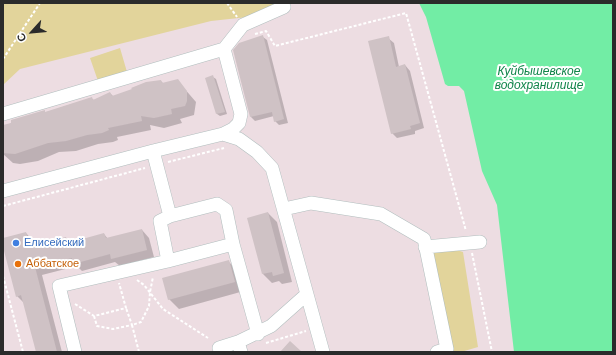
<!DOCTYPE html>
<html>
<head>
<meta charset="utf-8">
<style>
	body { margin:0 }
	#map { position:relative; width:616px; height:355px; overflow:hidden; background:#eddde2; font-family:Helvetica,sans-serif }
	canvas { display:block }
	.frame { position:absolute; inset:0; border:4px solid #2b2b2b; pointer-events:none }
	.north { position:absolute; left:12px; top:12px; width:40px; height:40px; -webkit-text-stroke:3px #fff; paint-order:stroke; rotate:243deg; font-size:11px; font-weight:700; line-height:16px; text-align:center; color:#2b2b2b }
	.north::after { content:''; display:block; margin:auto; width:14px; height:18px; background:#2b2b2b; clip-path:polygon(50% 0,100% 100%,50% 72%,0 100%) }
</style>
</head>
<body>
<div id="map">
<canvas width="616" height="355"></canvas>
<div class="frame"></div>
<div class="north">С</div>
</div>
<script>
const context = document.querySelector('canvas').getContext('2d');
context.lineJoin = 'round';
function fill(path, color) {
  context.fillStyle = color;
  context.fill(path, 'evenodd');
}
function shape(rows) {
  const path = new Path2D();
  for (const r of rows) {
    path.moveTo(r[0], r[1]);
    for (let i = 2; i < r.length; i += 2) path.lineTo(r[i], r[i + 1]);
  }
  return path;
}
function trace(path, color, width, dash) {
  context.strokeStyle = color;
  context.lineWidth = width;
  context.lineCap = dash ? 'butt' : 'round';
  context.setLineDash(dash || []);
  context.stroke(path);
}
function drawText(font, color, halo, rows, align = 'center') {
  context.font = font + ' Helvetica,sans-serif';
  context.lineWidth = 4;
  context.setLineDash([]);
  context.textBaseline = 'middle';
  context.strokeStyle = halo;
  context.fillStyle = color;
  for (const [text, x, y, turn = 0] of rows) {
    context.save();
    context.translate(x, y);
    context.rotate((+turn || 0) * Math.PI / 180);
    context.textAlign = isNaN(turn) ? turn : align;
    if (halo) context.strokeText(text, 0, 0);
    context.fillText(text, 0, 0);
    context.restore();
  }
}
fill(shape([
	[3,3,284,3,248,17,211,21,20,69,3,85],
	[120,48,127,72,98,81,90,58],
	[450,248,463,252,478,347,461,352,453,352,432,251]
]), '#e2d49b');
fill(shape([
	[419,3,613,3,613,352,514,352,497,205,482,171,464,91,459,86,448,86,445,84,426,17]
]), '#72eda5');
fill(shape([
	[263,37,267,40,288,123,279,125,275,121,274,116,255,121,251,117],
	[388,38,394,43,399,67,405,65,410,71,424,128,415,131,415,134,397,138,392,133],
	[213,77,216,79,227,114,220,116,217,114],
	[177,80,196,102,194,115,180,119,182,123,164,128,150,125,151,130,117,137,118,140,113,142,98,144,76,151,59,152,38,161,20,164,13,163,3,154,3,126,91,98,94,100,110,93,114,97,161,81,164,84],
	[268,213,277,222,292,282,282,284,279,281,272,283,263,274],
	[142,230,149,238,154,257,120,266,115,262,82,271,77,266,42,275,62,352,37,352,25,304,17,296,3,239,26,233,33,241,35,246,66,238,71,243,104,234,108,239],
	[228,261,238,271,244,291,179,309,169,299]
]), '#0003');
fill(shape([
	[263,35,284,119,274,122,272,112,250,117,233,50,239,43],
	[389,36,396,67,405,64,420,123,410,126,411,129,391,134,368,41],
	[213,75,225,112,216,114,205,78],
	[178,79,187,91,187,101,185,106,171,109,172,114,154,118,141,116,142,121,108,128,109,130,102,133,87,135,66,141,48,143,15,154,3,153,3,125,11,123,11,120,45,110,45,112,92,97,93,100,110,92,112,96,132,89,131,88,146,82,161,80,162,83],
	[268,212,284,273,273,276,272,272,262,274,247,218],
	[142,229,147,250,111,259,110,254,73,264,72,258,35,267,57,352,36,352,21,295,16,297,3,247,3,238,26,232,30,246,66,237,68,243,104,233,106,238],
	[229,260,235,282,168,300,162,278],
	[290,341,302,352,280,352]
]), '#cfc2c5');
const minor = shape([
	[3,114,224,49],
	[223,134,233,129,239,123,241,114,224,49,243,25,284,7],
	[3,191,153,151,223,134,239,139,257,152,272,168,323,352],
	[284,209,311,203,381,214,424,239,447,349,437,352],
	[233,244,258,334],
	[425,247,480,242],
	[168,261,233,244,226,210,217,204,170,216],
	[219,348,238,342],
	[75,352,59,286,168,261,160,221,170,216,153,151],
	[241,352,238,342,271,326,307,294]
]);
trace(minor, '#b1bebe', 14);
trace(shape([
	[227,3,237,17],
	[255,34,266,31,275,46,406,13,466,231],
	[3,59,40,3],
	[168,162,224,148],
	[3,206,145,168],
	[472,253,492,352],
	[3,276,23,352],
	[137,280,144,285,163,309,208,338],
	[75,304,94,316,126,308,119,283],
	[94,316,97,326,113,329,132,325,126,308],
	[266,343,306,331],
	[139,352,132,325,141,322,149,306,150,292,153,277]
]), '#fff', 2, [3, 2]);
trace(minor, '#fff', 13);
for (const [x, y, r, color] of [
	[16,243,4,"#3f7fe0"],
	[18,264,4,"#e8710a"]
]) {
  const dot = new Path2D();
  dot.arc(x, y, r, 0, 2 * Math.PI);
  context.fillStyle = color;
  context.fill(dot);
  trace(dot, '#fff', 1.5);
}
drawText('11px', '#366cbe', '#fff', [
	["Елисейский",24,243]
], 'left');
drawText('11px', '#c56008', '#fff', [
	["Аббатское",26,264]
], 'left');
drawText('italic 12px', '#10854a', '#fff', [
	["Куйбышевское",539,72],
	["водохранилище",539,86]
]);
</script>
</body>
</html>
